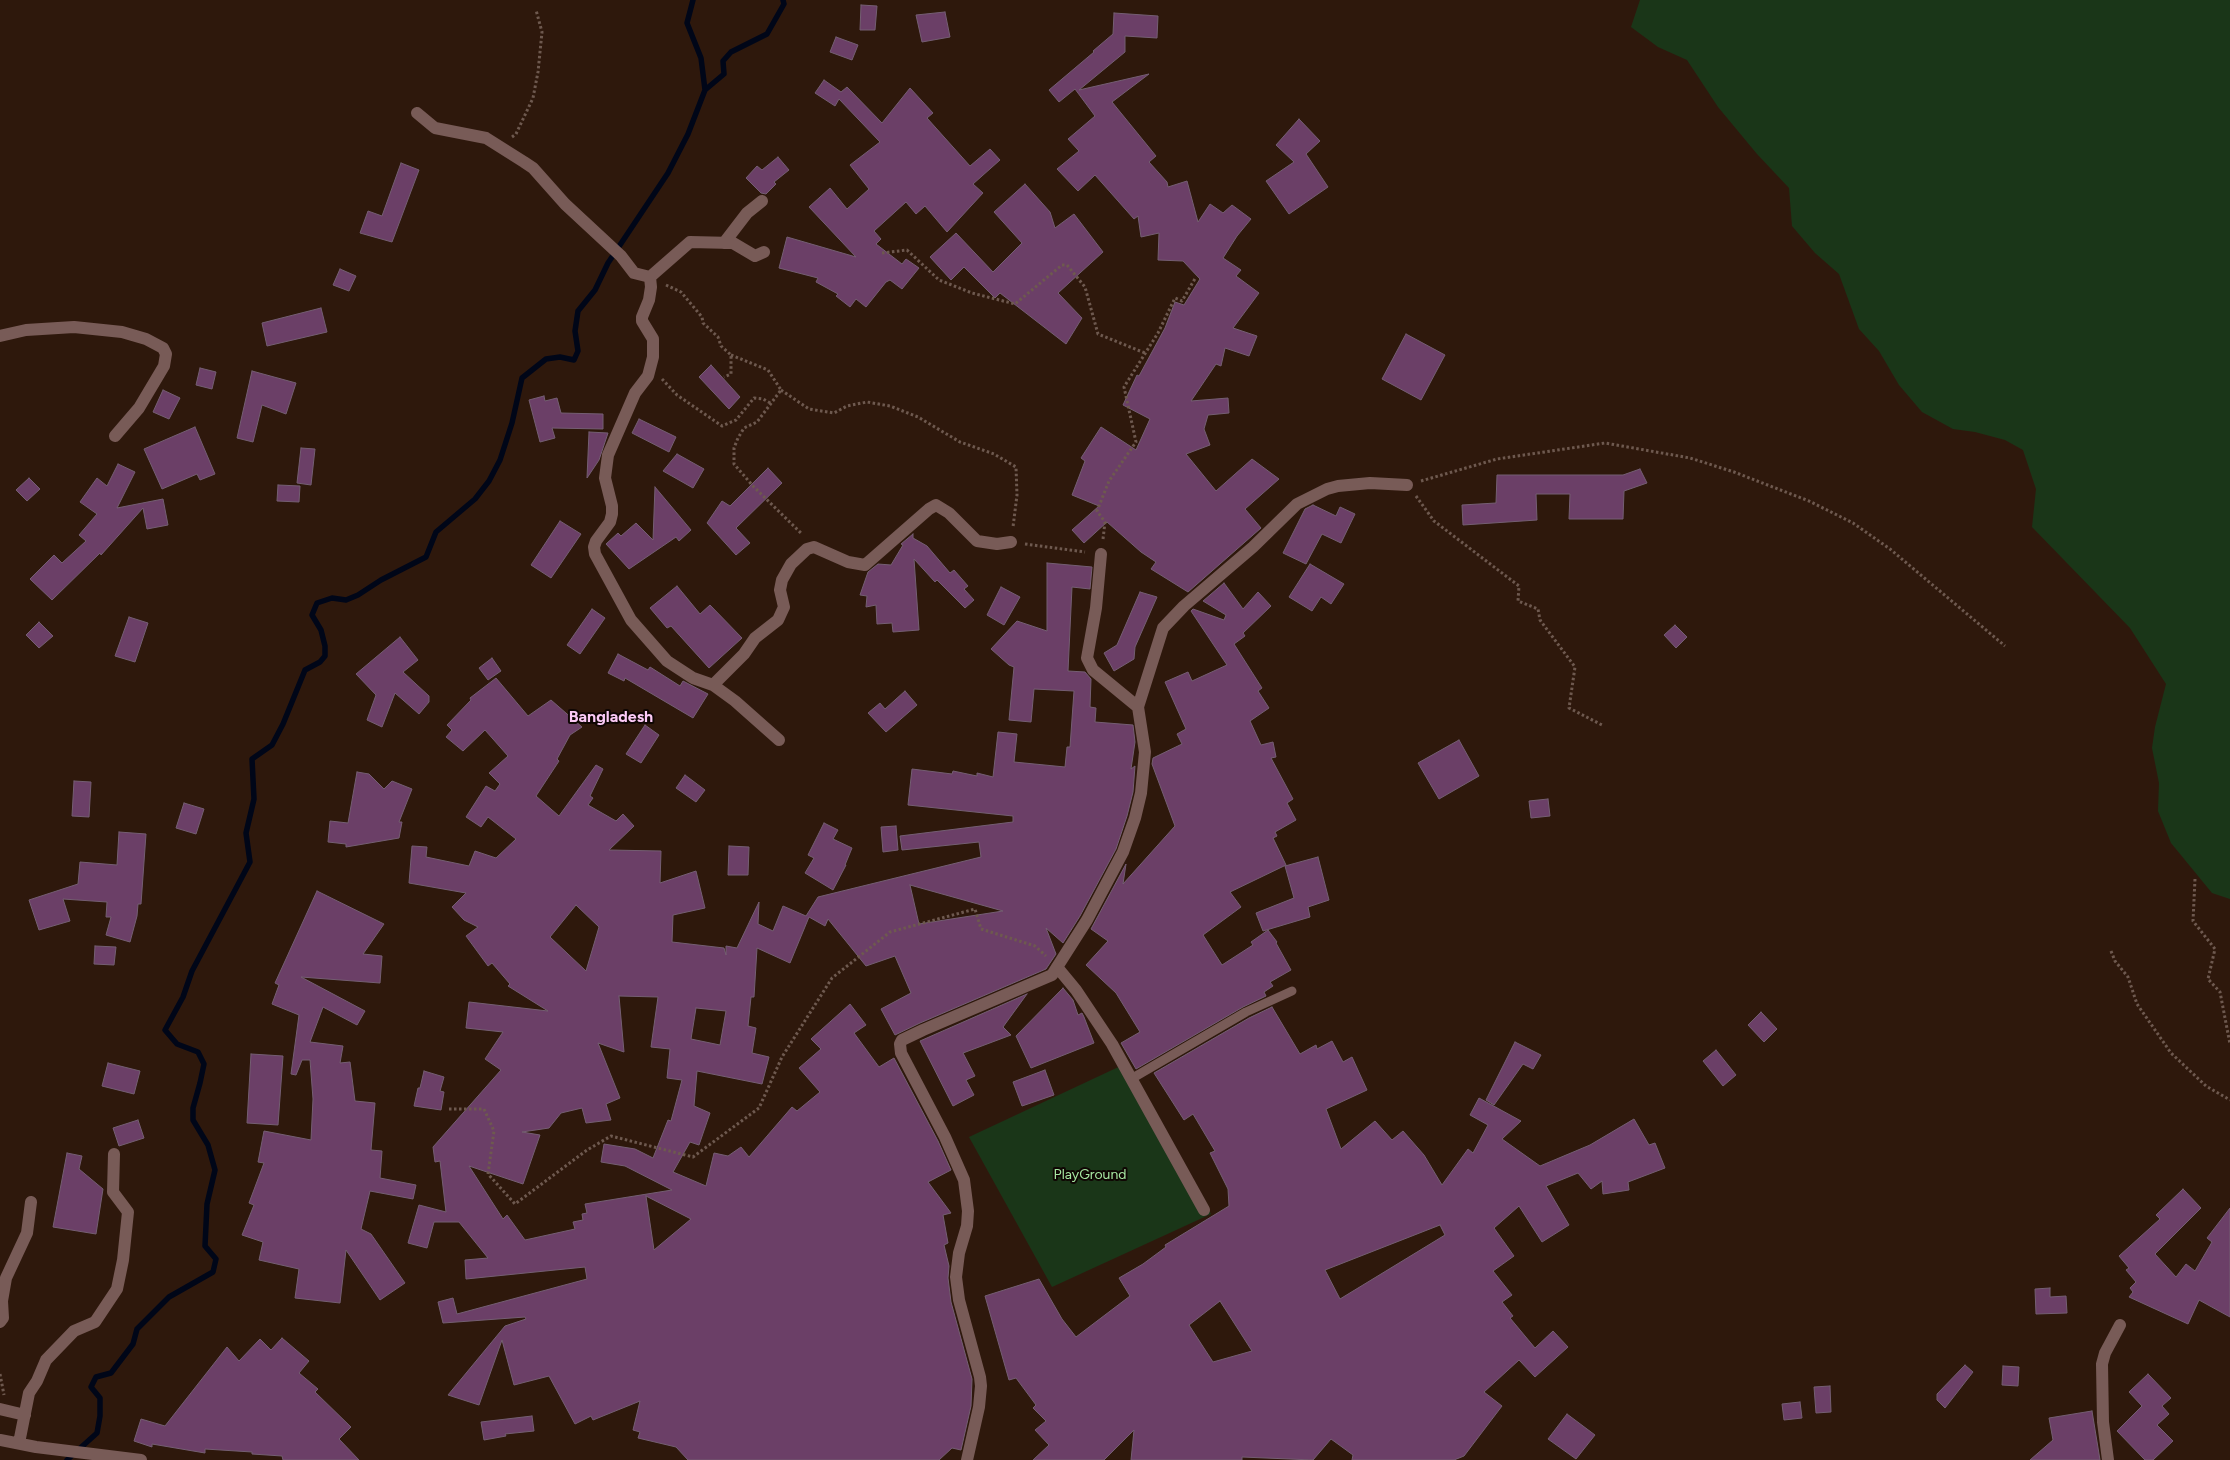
<!DOCTYPE html>
<html>
<head>
<meta charset="utf-8">
<style>
	body { margin:0 }
	canvas { display:block; background:#2e180c }
</style>
</head>
<body>
<canvas width="2230" height="1460"></canvas>
<script>
const context = document.querySelector('canvas').getContext('2d');
context.lineJoin = 'round';
function fill(path, color) {
  context.fillStyle = color;
  context.fill(path, 'evenodd');
}
function shape(rows) {
  const path = new Path2D();
  for (const r of rows) {
    path.moveTo(r[0], r[1]);
    for (let i = 2; i < r.length; i += 2) path.lineTo(r[i], r[i + 1]);
  }
  return path;
}
function trace(path, color, width, dash) {
  context.strokeStyle = color;
  context.lineWidth = width;
  context.lineCap = dash ? 'butt' : 'round';
  context.setLineDash(dash || []);
  context.stroke(path);
}
function drawText(font, color, halo, rows, align = 'center') {
  context.font = font + ' Figtree,sans-serif';
  context.lineWidth = 4;
  context.setLineDash([]);
  context.textBaseline = 'middle';
  context.strokeStyle = halo;
  context.fillStyle = color;
  for (const [text, x, y, turn = 0] of rows) {
    context.save();
    context.translate(x, y);
    context.rotate((+turn || 0) * Math.PI / 180);
    context.textAlign = isNaN(turn) ? turn : align;
    if (halo) context.strokeText(text, 0, 0);
    context.fillText(text, 0, 0);
    context.restore();
  }
}
fill(shape([
	[1640,0,2230,0,2230,899,2212,893,2171,843,2158,811,2159,783,2152,748,2155,727,2166,684,2130,628,2032,527,2036,489,2023,450,2005,440,1975,432,1953,429,1922,412,1899,385,1879,351,1859,329,1839,274,1815,253,1792,226,1789,188,1757,154,1718,107,1687,60,1658,47,1631,27],
	[1127,1063,1211,1214,1052,1287,969,1137]
]), '#1a3618');
trace(shape([
	[705,90,724,74,723,61,731,52,767,34,784,4,783,0],
	[67,1460,97,1433,100,1416,100,1398,91,1387,96,1377,111,1373,133,1344,137,1329,169,1297,213,1272,216,1259,205,1246,207,1204,215,1170,208,1145,193,1120,193,1108,200,1083,204,1064,198,1052,177,1044,165,1030,183,997,192,971,250,862,246,833,254,799,252,759,272,745,283,724,305,670,320,662,325,656,325,646,321,630,312,615,317,603,332,598,346,600,358,595,381,580,426,557,436,532,475,499,489,481,500,460,512,423,522,378,546,359,560,357,574,360,578,351,575,331,578,311,595,290,608,263,668,173,688,134,705,90,701,58,687,23,693,0]
]), '#000618', 5.5);
const building = shape([
	[861,5,877,6,875,30,860,30,861,5],
	[945,12,950,37,922,42,916,15,945,12],
	[1114,13,1158,16,1157,38,1125,36,1125,52,1079,90,1149,74,1112,102,1156,156,1149,162,1167,182,1168,187,1187,181,1198,222,1210,204,1223,213,1232,205,1251,219,1237,236,1223,258,1241,270,1236,276,1259,293,1233,328,1257,336,1249,356,1225,348,1221,366,1216,364,1191,401,1228,398,1229,413,1208,415,1204,429,1210,445,1186,454,1216,491,1252,459,1279,479,1245,509,1261,528,1188,592,1151,569,1156,562,1141,552,1107,522,1084,543,1072,530,1099,506,1072,495,1085,461,1081,458,1101,427,1136,450,1150,419,1123,405,1137,375,1139,376,1165,328,1175,302,1184,305,1200,279,1183,261,1158,260,1159,233,1141,237,1138,216,1134,219,1095,175,1078,191,1057,169,1079,151,1068,139,1095,116,1075,89,1059,102,1049,90,1094,52,1093,51,1113,34,1114,13],
	[836,37,858,45,852,60,830,52,836,37],
	[824,80,841,92,847,87,882,123,910,88,933,113,927,118,970,166,990,149,1000,160,973,184,983,193,947,232,925,206,916,214,906,202,874,231,881,239,876,244,902,264,906,259,919,268,902,289,890,280,886,282,866,307,856,299,850,307,836,296,838,294,816,282,818,278,779,268,787,237,856,257,809,207,830,188,847,209,869,189,850,165,880,142,839,99,835,106,815,93,824,80],
	[1299,119,1320,141,1306,154,1328,187,1289,214,1266,181,1294,162,1276,145,1299,119],
	[778,157,789,170,774,182,776,184,766,194,761,193,746,178,757,166,762,170,778,157],
	[401,163,419,170,392,242,360,233,368,211,382,216,401,163],
	[1025,184,1050,212,1055,228,1074,214,1103,252,1058,293,1082,318,1066,344,1000,293,995,298,964,267,951,280,930,257,956,233,993,272,1022,243,994,212,1025,184],
	[340,269,356,276,349,291,333,285,340,269],
	[321,308,327,332,267,346,262,323,321,308],
	[1406,334,1445,355,1421,400,1382,379,1406,334],
	[711,365,740,397,729,409,699,377,711,365],
	[200,368,216,372,212,389,196,385,200,368],
	[252,371,296,383,286,414,262,405,253,442,237,438,252,371],
	[163,390,180,398,169,419,153,412,163,390],
	[544,396,545,401,557,398,561,413,603,414,603,429,552,428,555,438,540,442,529,400,544,396],
	[639,419,676,437,669,452,632,433,639,419],
	[195,427,215,474,200,480,197,474,162,489,144,449,195,427],
	[589,432,608,433,599,460,587,478,589,432],
	[301,448,315,449,311,485,297,483,301,448],
	[677,454,704,469,693,488,663,471,677,454],
	[118,464,135,472,117,508,163,499,168,525,147,529,143,508,101,555,100,553,52,600,30,579,54,555,62,563,86,541,79,535,97,514,80,502,97,478,107,486,118,464],
	[768,468,782,483,736,528,750,543,736,555,707,523,722,501,730,506,768,468],
	[1640,469,1647,483,1624,491,1623,519,1569,519,1570,494,1536,494,1537,520,1463,525,1462,505,1496,503,1497,475,1623,475,1640,469],
	[29,478,40,489,27,501,16,490,29,478],
	[278,485,300,486,299,502,277,501,278,485],
	[655,487,691,530,679,541,676,537,629,569,606,544,618,533,621,536,636,523,653,540,655,487],
	[1313,505,1336,516,1340,507,1355,514,1341,543,1322,534,1306,564,1283,553,1305,509,1313,505],
	[560,521,581,534,551,578,531,565,560,521],
	[913,534,913,538,927,546,950,573,954,570,968,586,964,589,974,600,965,608,937,580,935,582,914,559,919,630,893,632,892,623,877,624,876,605,866,607,867,596,860,595,868,572,878,564,891,565,903,545,901,544,913,534],
	[1047,563,1092,567,1090,589,1072,587,1068,671,1085,672,1091,679,1090,707,1096,708,1095,722,1133,725,1135,742,1131,769,1135,766,1133,792,1127,816,1116,849,1080,916,1063,943,1046,928,1056,954,1046,969,920,1023,895,1035,881,1009,911,993,895,956,866,966,828,919,825,926,809,917,790,963,757,948,754,997,751,997,748,1026,756,1028,752,1053,769,1057,762,1084,697,1071,694,1106,710,1113,699,1145,690,1142,673,1172,706,1186,714,1153,728,1156,741,1147,749,1157,792,1107,797,1111,820,1092,799,1068,821,1049,811,1039,850,1004,866,1025,854,1033,879,1067,894,1058,938,1141,951,1170,928,1182,951,1213,943,1215,948,1243,944,1245,949,1266,948,1278,951,1302,972,1379,971,1406,961,1450,952,1448,939,1460,688,1460,676,1447,638,1438,640,1432,633,1430,640,1401,593,1420,591,1416,575,1424,549,1376,514,1385,502,1340,479,1405,448,1395,505,1326,526,1319,525,1317,443,1323,438,1302,453,1298,457,1314,587,1279,585,1267,466,1279,465,1260,488,1258,459,1222,434,1222,427,1248,408,1243,419,1205,446,1212,440,1161,435,1162,433,1147,501,1070,485,1059,503,1032,466,1028,469,1002,548,1011,508,986,510,984,492,963,488,966,466,936,478,927,464,920,452,907,466,893,409,883,412,846,427,847,426,857,469,866,475,851,496,858,516,839,488,817,481,827,466,817,486,786,495,791,500,784,489,773,508,756,485,730,463,751,446,737,452,730,447,725,471,700,470,698,496,678,528,716,551,700,582,727,570,735,557,759,559,761,536,796,559,816,596,765,603,769,590,796,593,798,588,805,616,821,623,814,634,826,609,850,661,851,660,883,696,871,705,908,673,915,672,942,724,948,726,955,726,946,737,948,759,902,758,924,773,931,783,906,806,916,818,897,981,857,979,842,902,850,900,836,1013,822,1013,816,908,805,912,769,952,774,953,771,977,776,977,773,993,777,998,732,1017,734,1014,762,1065,767,1067,747,1070,747,1074,691,1034,689,1031,722,1009,720,1014,667,1009,665,991,649,1017,621,1047,631,1047,563],
	[910,885,1003,911,919,924,910,885],
	[576,905,599,927,586,971,550,937,576,905],
	[619,996,658,997,651,1047,670,1049,667,1078,682,1080,671,1121,668,1120,653,1158,635,1149,604,1144,601,1162,625,1166,672,1190,585,1204,587,1213,582,1214,583,1220,573,1222,575,1229,525,1240,507,1215,503,1219,469,1166,523,1184,540,1135,522,1132,549,1128,561,1113,582,1108,586,1123,611,1120,606,1104,620,1098,598,1043,624,1052,619,996],
	[696,1008,726,1011,720,1045,691,1039,696,1008],
	[646,1196,691,1219,654,1250,646,1196],
	[1310,564,1344,584,1331,604,1321,597,1312,611,1289,597,1310,564],
	[1224,583,1243,609,1258,592,1271,606,1243,633,1245,636,1234,644,1262,688,1258,691,1269,708,1250,721,1261,745,1273,742,1276,757,1271,758,1293,799,1287,803,1296,820,1275,832,1277,836,1273,838,1286,865,1230,892,1241,907,1203,935,1222,965,1253,945,1251,942,1268,930,1277,942,1276,943,1291,970,1270,982,1273,986,1264,992,1266,996,1243,1007,1136,1069,1121,1043,1140,1032,1116,993,1086,965,1108,941,1091,929,1126,864,1123,884,1175,826,1152,764,1153,758,1182,744,1177,734,1186,729,1165,682,1188,672,1192,681,1227,665,1191,611,1193,609,1224,620,1226,615,1203,601,1224,583],
	[677,586,700,614,710,605,742,638,709,668,671,626,667,628,650,608,677,586],
	[1001,587,1020,597,1004,625,987,615,1001,587],
	[1140,592,1157,597,1135,647,1134,659,1114,671,1104,653,1117,645,1140,592],
	[592,609,605,618,580,654,567,645,592,609],
	[129,617,148,623,135,662,115,656,129,617],
	[39,622,53,636,39,648,26,635,39,622],
	[1675,625,1687,637,1676,648,1664,635,1675,625],
	[400,637,418,660,403,672,429,696,429,702,419,714,395,693,382,727,367,720,376,695,356,674,400,637],
	[618,654,648,670,650,667,680,686,683,681,708,694,693,718,625,678,624,681,608,673,618,654],
	[492,658,501,671,488,680,479,668,492,658],
	[905,691,917,705,886,732,868,713,880,703,885,709,905,691],
	[645,725,659,735,641,763,626,754,645,725],
	[1459,740,1479,776,1439,799,1418,763,1459,740],
	[357,772,369,774,384,789,392,781,412,789,399,822,402,822,399,838,346,847,346,844,328,842,330,821,348,823,357,772],
	[685,775,705,790,696,802,676,788,685,775],
	[74,781,91,782,89,817,72,816,74,781],
	[1548,799,1550,816,1531,818,1529,801,1548,799],
	[184,803,204,809,196,834,176,828,184,803],
	[824,823,838,830,833,839,852,848,845,865,846,865,833,890,805,873,814,858,808,855,824,823],
	[896,826,898,850,883,852,881,827,896,826],
	[119,832,146,834,141,904,138,904,137,916,130,942,106,935,111,917,106,917,107,902,63,899,70,921,39,930,29,900,78,884,80,862,117,865,119,832],
	[729,846,749,847,748,875,728,875,729,846],
	[1318,857,1329,900,1308,907,1310,917,1263,931,1256,913,1294,898,1285,866,1318,857],
	[317,891,384,924,363,954,382,956,380,983,301,977,365,1011,357,1025,323,1007,310,1042,343,1046,340,1063,350,1062,355,1101,375,1103,371,1150,382,1151,380,1178,416,1185,413,1199,370,1191,361,1229,371,1234,405,1283,380,1300,346,1250,340,1303,295,1298,299,1269,259,1260,263,1242,242,1235,254,1205,249,1203,264,1163,258,1162,264,1131,311,1140,313,1099,310,1060,302,1060,296,1075,291,1074,299,1015,272,1004,279,985,275,983,317,891],
	[95,946,116,947,114,965,94,964,95,946],
	[1063,988,1073,1000,1078,1015,1082,1013,1084,1017,1094,1043,1031,1068,1016,1036,1063,988],
	[1027,994,1003,1027,1011,1035,963,1053,975,1076,966,1080,974,1095,953,1106,920,1041,1027,994],
	[1272,1007,1300,1054,1316,1045,1317,1049,1332,1041,1343,1062,1352,1057,1367,1090,1326,1109,1341,1149,1375,1121,1392,1140,1403,1131,1424,1155,1442,1185,1468,1149,1473,1153,1488,1125,1470,1115,1479,1098,1521,1121,1502,1139,1540,1166,1590,1145,1634,1119,1649,1145,1655,1143,1665,1168,1628,1182,1629,1190,1603,1194,1602,1181,1591,1189,1578,1173,1546,1186,1569,1225,1542,1242,1519,1206,1494,1228,1514,1256,1493,1271,1512,1295,1502,1302,1513,1316,1510,1318,1535,1348,1553,1331,1568,1347,1535,1377,1519,1360,1484,1392,1502,1406,1464,1456,1454,1460,1352,1460,1353,1455,1331,1439,1313,1460,1242,1457,1242,1460,1131,1460,1134,1430,1104,1460,1033,1460,1049,1445,1035,1430,1046,1421,1033,1408,1036,1405,1016,1378,1009,1380,985,1296,1039,1279,1062,1319,1076,1337,1130,1296,1119,1278,1143,1264,1166,1247,1165,1245,1229,1206,1228,1189,1210,1153,1215,1151,1193,1114,1184,1120,1154,1073,1249,1018,1272,1007],
	[1440,1225,1445,1235,1340,1299,1325,1270,1440,1225],
	[1220,1301,1252,1351,1213,1362,1189,1325,1220,1301],
	[1761,1012,1777,1029,1764,1042,1748,1025,1761,1012],
	[1515,1042,1541,1055,1533,1069,1523,1064,1494,1105,1486,1100,1515,1042],
	[1716,1050,1736,1075,1723,1086,1703,1061,1716,1050],
	[251,1054,283,1056,278,1125,247,1123,251,1054],
	[108,1063,140,1071,134,1094,102,1086,108,1063],
	[1045,1070,1054,1095,1022,1106,1013,1082,1045,1070],
	[424,1071,444,1077,440,1091,444,1092,441,1110,414,1106,418,1088,420,1088,424,1071],
	[138,1120,144,1138,119,1146,113,1128,138,1120],
	[67,1153,82,1156,79,1169,103,1189,96,1234,53,1227,67,1153],
	[2183,1189,2201,1208,2155,1254,2176,1277,2186,1264,2195,1271,2212,1242,2207,1238,2230,1208,2230,1317,2199,1300,2188,1324,2129,1297,2133,1292,2130,1288,2136,1282,2126,1270,2129,1268,2119,1256,2160,1219,2156,1215,2183,1189],
	[2050,1288,2050,1297,2066,1296,2067,1313,2036,1314,2035,1289,2050,1288],
	[282,1338,309,1361,299,1373,318,1389,315,1392,351,1427,339,1439,359,1460,283,1460,282,1456,252,1454,252,1452,205,1449,205,1453,152,1444,152,1447,134,1441,141,1419,165,1426,227,1347,239,1361,260,1339,271,1350,282,1338],
	[1965,1365,1973,1372,1945,1408,1937,1400,1937,1394,1965,1365],
	[2003,1366,2019,1367,2018,1386,2002,1385,2003,1366],
	[2148,1374,2171,1398,2162,1406,2169,1414,2157,1425,2173,1441,2153,1460,2145,1460,2117,1431,2142,1406,2129,1392,2148,1374],
	[1830,1386,1831,1412,1816,1413,1814,1387,1830,1386],
	[1800,1402,1802,1418,1784,1420,1782,1404,1800,1402],
	[2092,1411,2100,1460,2030,1460,2053,1440,2049,1418,2092,1411],
	[1567,1414,1595,1435,1576,1459,1548,1439,1567,1414],
	[532,1416,534,1431,505,1434,506,1436,484,1440,481,1422,532,1416]
]);
fill(building, '#6b3f67');
trace(building, '#745e72', 1);
trace(shape([
	[512,137,516,134,533,98,538,72,542,32,536,10],
	[882,253,907,250,939,280,972,293,1015,304,1062,265,1067,265,1085,287,1098,334,1145,353],
	[666,285,681,292,702,317,703,323,718,337,721,346,731,355,731,374,724,377],
	[731,355,768,370,781,390,757,422,744,428,738,438,734,448,734,464,753,486,802,534],
	[662,379,677,395,722,426,736,420,754,398,763,399,772,404],
	[781,390,809,409,834,413,847,406,867,402,890,406,918,417,960,442,994,454,1016,467,1017,495,1013,527],
	[1421,481,1497,459,1605,443,1690,458,1734,472,1809,501,1853,523,1890,549,2005,646],
	[1416,496,1434,521,1519,586,1518,601,1538,609,1540,620,1575,667,1569,708,1604,726],
	[1103,539,1105,522,1097,511,1109,481,1136,442,1124,387,1158,333,1175,298,1182,301,1196,277],
	[1025,544,1085,552],
	[2195,879,2193,921,2215,949,2208,979,2220,992,2230,1044],
	[2111,951,2115,961,2128,977,2137,1004,2171,1053,2206,1086,2230,1100],
	[449,1109,484,1109,494,1131,488,1174,515,1204,587,1150,611,1136,693,1157,759,1108,782,1057,832,978,890,932,975,909,981,929,1035,946,1046,956],
	[0,1374,4,1395]
]), '#6e594f', 3, [2.5, 2.5]);
trace(shape([
	[1131,1079,1246,1012,1292,991]
]), '#785b57', 9);
trace(shape([
	[417,113,435,128,486,138,524,162,533,168,565,204,621,256,634,273,650,277,651,287,649,300,642,317,642,321,653,339,653,357,648,376,635,393,608,455,605,478,612,506,612,514,610,522,596,541,594,547,595,554,631,620,667,661,693,678,713,685,735,701,779,740],
	[724,243,747,213,762,201],
	[650,277,690,242,733,243,755,256,764,252],
	[0,336,26,330,74,327,122,332,146,339,163,348,166,354,164,366,139,408,115,436],
	[713,685,744,654,755,638,778,620,784,607,780,590,782,580,791,564,807,549,814,547,848,562,865,565,929,509,936,505,949,513,977,541,997,544,1011,542],
	[1138,707,1163,628,1184,606,1253,547,1297,504,1327,489,1338,486,1370,483,1407,485],
	[1057,967,1076,990,1112,1044,1204,1210],
	[0,1322,3,1318,2,1301,6,1278,27,1233,31,1202],
	[0,1409,25,1415],
	[0,1440,36,1447,141,1460],
	[19,1443,29,1393,37,1381,46,1360,74,1331,95,1322,117,1289,123,1260,128,1212,113,1192,114,1154],
	[967,1460,979,1407,981,1386,980,1377,959,1300,956,1277,959,1253,967,1226,968,1211,964,1180,945,1137,901,1053,900,1044,902,1040,923,1030,1052,975,1087,920,1123,852,1135,818,1141,793,1145,752,1138,707,1093,670,1087,658,1096,608,1101,554],
	[2108,1460,2103,1422,2102,1364,2105,1353,2120,1325]
]), '#785b57', 12);
drawText('14px', '#a6e7a1', '#0f0603', [
	["PlayGround",1090,1175]
]);
drawText('bold 16px', '#fccaf6', '#0f0603', [
	["Bangladesh",611,717]
]);
</script>
</body>
</html>
